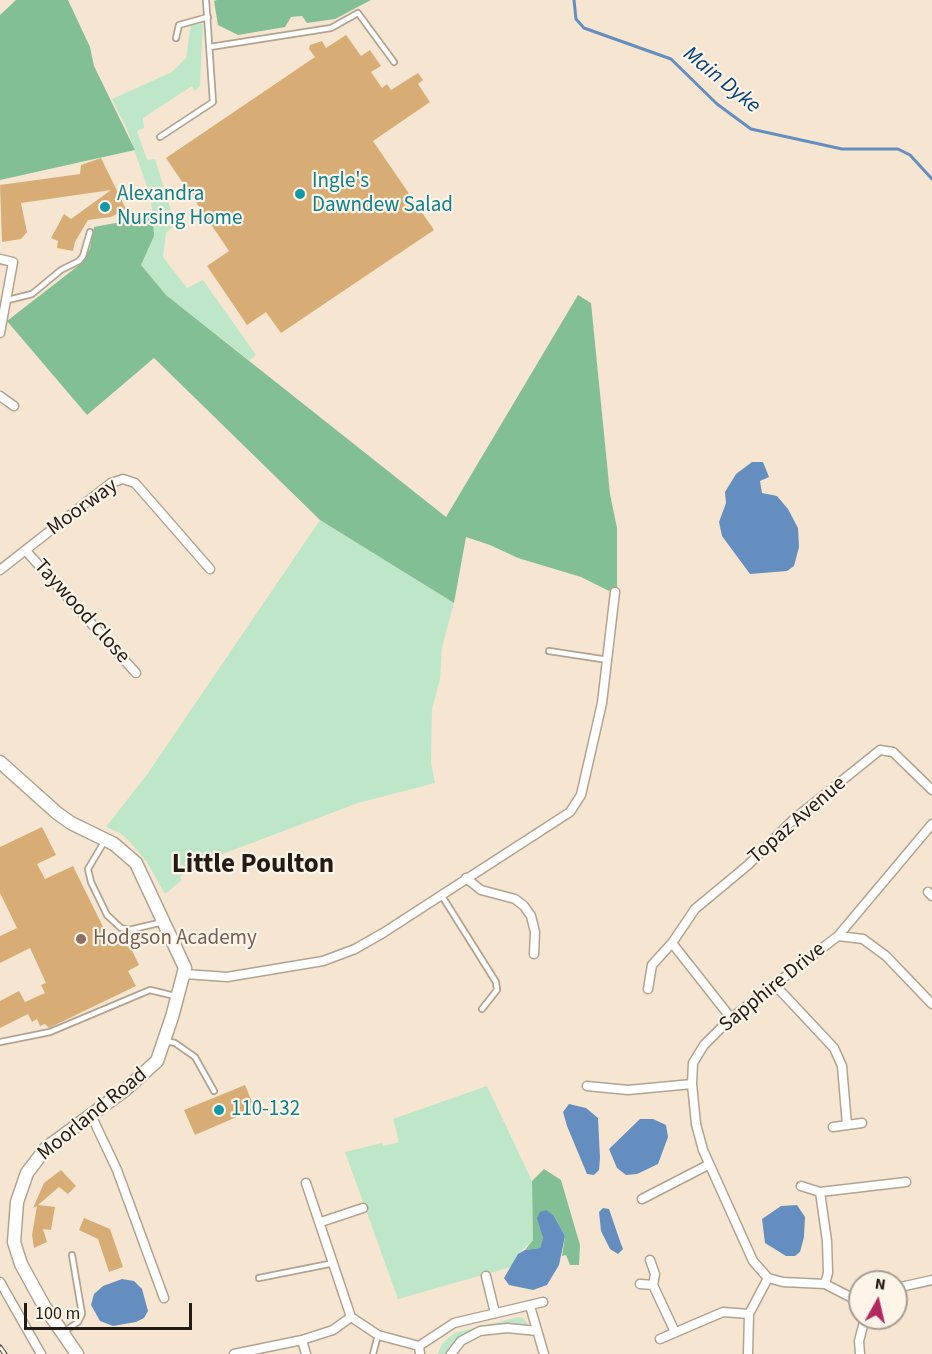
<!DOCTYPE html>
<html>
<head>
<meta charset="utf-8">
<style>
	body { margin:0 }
	#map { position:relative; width:932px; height:1354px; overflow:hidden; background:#f6e6d1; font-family:"Source Sans 3",sans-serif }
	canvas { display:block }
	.north { position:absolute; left:848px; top:1270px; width:60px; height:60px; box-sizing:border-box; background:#fef4e8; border:2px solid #a69e94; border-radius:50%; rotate:8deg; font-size:16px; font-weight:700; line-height:24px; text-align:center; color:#221c15 }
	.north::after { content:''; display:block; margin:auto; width:21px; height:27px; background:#b4285f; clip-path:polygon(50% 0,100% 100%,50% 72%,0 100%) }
	.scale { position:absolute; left:24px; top:1303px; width:168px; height:27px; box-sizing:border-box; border:3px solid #221c15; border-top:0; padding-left:8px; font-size:18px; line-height:21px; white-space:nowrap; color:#221c15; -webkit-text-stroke:4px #fef4e8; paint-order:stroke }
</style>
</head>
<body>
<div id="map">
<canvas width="932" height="1354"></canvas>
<div class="north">N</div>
<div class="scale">100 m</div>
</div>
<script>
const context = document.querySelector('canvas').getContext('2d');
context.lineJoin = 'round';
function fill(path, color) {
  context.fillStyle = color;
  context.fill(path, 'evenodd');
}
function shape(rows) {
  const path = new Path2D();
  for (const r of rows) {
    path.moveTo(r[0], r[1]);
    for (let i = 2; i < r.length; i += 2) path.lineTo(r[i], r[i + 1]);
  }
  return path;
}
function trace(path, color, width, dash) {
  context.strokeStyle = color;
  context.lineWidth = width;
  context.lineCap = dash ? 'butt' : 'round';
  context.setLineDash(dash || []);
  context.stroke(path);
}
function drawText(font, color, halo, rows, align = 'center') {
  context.font = font + ' "Source Sans 3",sans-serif';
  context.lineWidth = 4.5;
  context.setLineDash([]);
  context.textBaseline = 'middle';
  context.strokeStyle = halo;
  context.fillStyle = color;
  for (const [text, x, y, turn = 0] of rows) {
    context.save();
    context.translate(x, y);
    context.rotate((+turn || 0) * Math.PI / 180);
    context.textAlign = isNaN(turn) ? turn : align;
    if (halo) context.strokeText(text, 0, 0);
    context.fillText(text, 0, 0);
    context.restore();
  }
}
fill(shape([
	[191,24,203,24,200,86,195,91,192,86,143,118,144,128,137,131,147,160,155,159,175,224,166,233,163,257,187,288,203,280,256,355,249,360,166,295,140,265,154,236,151,198,127,129,112,99,172,72,186,58],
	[320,520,454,603,442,647,440,679,432,709,431,763,435,783,358,803,217,856,189,874,186,872,180,877,182,880,165,894,147,862,130,842,120,833,106,827,148,773],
	[487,1086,532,1181,533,1240,518,1254,511,1267,398,1299,345,1152,382,1143,383,1146,399,1142,393,1119],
	[519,1317,523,1318,530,1327,473,1330,456,1341,448,1354,438,1354,442,1344,454,1333]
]), '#bde7c8');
fill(shape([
	[16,0,68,0,90,47,94,66,135,150,0,180,0,15],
	[217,0,371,0,335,19,307,23,302,16,291,17,285,27,238,35,218,25,214,1],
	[153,216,154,236,141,265,166,295,446,517,578,295,591,303,610,494,617,528,617,587,609,591,581,577,518,558,490,545,466,537,454,603,320,520,154,358,87,415,7,321,83,262,90,248,94,227],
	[544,1169,561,1180,580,1245,579,1265,570,1265,566,1255,562,1256,565,1236,554,1216,541,1223,543,1239,540,1248,525,1250,533,1240,532,1181]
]), '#82bf95');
fill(shape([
	[752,462,763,462,769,477,760,481,762,493,777,496,788,509,798,528,799,547,794,566,787,571,750,574,722,536,719,522,726,503,725,492,736,474],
	[569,1104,586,1108,598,1118,600,1158,599,1170,594,1175,587,1174,567,1126,563,1112],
	[640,1119,653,1119,666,1125,668,1137,658,1164,637,1174,626,1175,617,1168,609,1149],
	[797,1205,805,1217,804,1237,800,1252,795,1256,786,1256,765,1243,762,1219,781,1206],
	[603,1208,609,1209,621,1244,623,1249,618,1254,610,1249,601,1231,599,1212],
	[546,1210,554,1216,565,1236,559,1265,547,1285,533,1290,509,1285,504,1278,518,1254,525,1250,540,1248,543,1238,537,1218,540,1212],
	[122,1279,134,1281,142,1289,148,1311,144,1318,136,1322,113,1326,100,1321,91,1305,94,1294,103,1286]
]), '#658ec0');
trace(shape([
	[574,0,576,19,584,28,671,59,717,104,751,129,842,149,898,149,910,155,932,179]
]), '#658ec0', 3);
fill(shape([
	[346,35,361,56,370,50,381,66,371,72,382,88,387,84,391,90,418,73,423,80,418,84,430,102,373,141,434,230,281,333,266,312,247,325,207,266,229,251,166,158,315,57,309,49,310,45,322,41,326,48],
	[101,158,126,209,111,217,88,220,75,242,73,251,57,248,58,241,51,238,64,214,71,219,111,190,21,203,27,232,21,239,2,242,0,185,80,174,81,165],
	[42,827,56,855,37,864,45,879,73,866,112,945,126,938,139,965,128,971,136,986,49,1028,45,1024,40,1026,37,1019,32,1022,28,1014,0,1028,0,1001,19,991,25,1002,45,993,41,985,46,983,30,948,0,963,0,936,17,928,0,893,0,847],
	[245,1085,255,1109,195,1135,184,1110],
	[61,1170,76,1186,68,1194,59,1187,38,1205,55,1207,51,1230,43,1229,47,1242,34,1248,32,1235,37,1206,33,1208,44,1183],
	[84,1218,110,1229,123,1267,109,1272,98,1239,79,1230]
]), '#d7ad75');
const lane = shape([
	[176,38,179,25,208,17],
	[210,47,331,28,358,13,394,62],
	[160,137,213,102,206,0],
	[8,300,32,294,61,270,79,261,83,256,90,232],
	[549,651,608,660],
	[104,842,88,869,91,882,107,915,121,928,129,930,163,922],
	[442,896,496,982,497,990,482,1009],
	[165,1041,175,1043,195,1057,214,1091],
	[0,1042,50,1032,150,990,175,996],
	[259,1278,334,1263],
	[65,1331,78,1322,82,1314,72,1255],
	[373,1354,378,1335]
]);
const street = shape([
	[0,259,13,262,0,333],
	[0,396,14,406],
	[26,551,136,673],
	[0,570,111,483,123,479,135,483,210,569],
	[466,878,481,890,515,899,524,906,531,916,535,932,534,954],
	[928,892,932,896],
	[838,936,932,824],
	[672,943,731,1018],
	[185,974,227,977,323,961,355,949,383,933,570,812,581,795,602,703,615,592],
	[774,984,834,1048,842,1066,847,1125],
	[648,989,652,965,672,943,695,909,748,865,794,819,880,750,893,752,932,790],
	[587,1086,628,1090,692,1084],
	[91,1115,117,1170,164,1298],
	[833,1127,862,1123],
	[306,1183,351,1317,378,1335,419,1346],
	[801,1186,820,1192],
	[642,1199,708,1165],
	[321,1222,363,1208],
	[650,1260,655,1274,653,1285,675,1332],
	[486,1276,495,1313],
	[0,1282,41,1354],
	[640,1284,653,1285],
	[825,1284,828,1273,827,1241,820,1192,906,1182],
	[896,1288,932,1280],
	[860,1302,825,1284,783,1282,768,1278,753,1261,703,1150,696,1124,692,1084,693,1063,704,1045,731,1018,838,936,863,939,886,956,932,1004],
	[530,1306,544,1354],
	[660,1339,723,1312,749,1314],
	[302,1340,306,1354],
	[234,1354,302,1340,333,1330,351,1317],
	[420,1354,419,1346,454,1323,543,1302],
	[451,1354,461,1341,480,1331,507,1328,537,1331],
	[748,1354,749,1314,768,1278],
	[860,1354,859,1341,865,1318]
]);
const secondary = shape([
	[0,762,57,813,71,823,114,844,136,863,185,968,172,1017,157,1061,125,1090,46,1148,27,1173,17,1202,14,1242,21,1264,44,1306,77,1354]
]);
trace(lane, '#b2a390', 8);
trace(street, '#b2a390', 11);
trace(secondary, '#b2a390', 15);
trace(lane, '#fff', 4.5);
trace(street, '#fff', 8);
trace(secondary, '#fff', 12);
const rail = shape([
	[0,1347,5,1354]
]);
trace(rail, '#5a5147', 5);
trace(rail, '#fef4e8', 3, [9]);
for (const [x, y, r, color] of [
	[300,194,6,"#0f9aa8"],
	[105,207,6,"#0f9aa8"],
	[81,939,6,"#8d6e63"],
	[219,1110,6,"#0f9aa8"]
]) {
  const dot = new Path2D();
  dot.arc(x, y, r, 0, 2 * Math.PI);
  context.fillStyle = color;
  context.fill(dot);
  trace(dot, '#fef4e8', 2);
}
drawText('21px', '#0d838f', '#fef4e8', [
	["Ingle's",312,182],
	["Dawndew Salad",312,206],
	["Alexandra",117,195],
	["Nursing Home",117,219],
	["110-132",231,1110]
], 'left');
drawText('21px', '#221c15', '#fef4e8', [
	["Moorway",83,508,-36],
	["Taywood Close",81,612,48],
	["Topaz Avenue",798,821,-41],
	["Sapphire Drive",773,988,-39],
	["Moorland Road",93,1115,-39]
]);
drawText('21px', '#785e54', '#fef4e8', [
	["Hodgson Academy",93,939]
], 'left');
drawText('italic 22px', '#01417e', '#fef4e8', [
	["Main Dyke",721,81,39]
]);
drawText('bold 27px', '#221c15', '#fef4e8', [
	["Little Poulton",253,866]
]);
</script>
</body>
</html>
